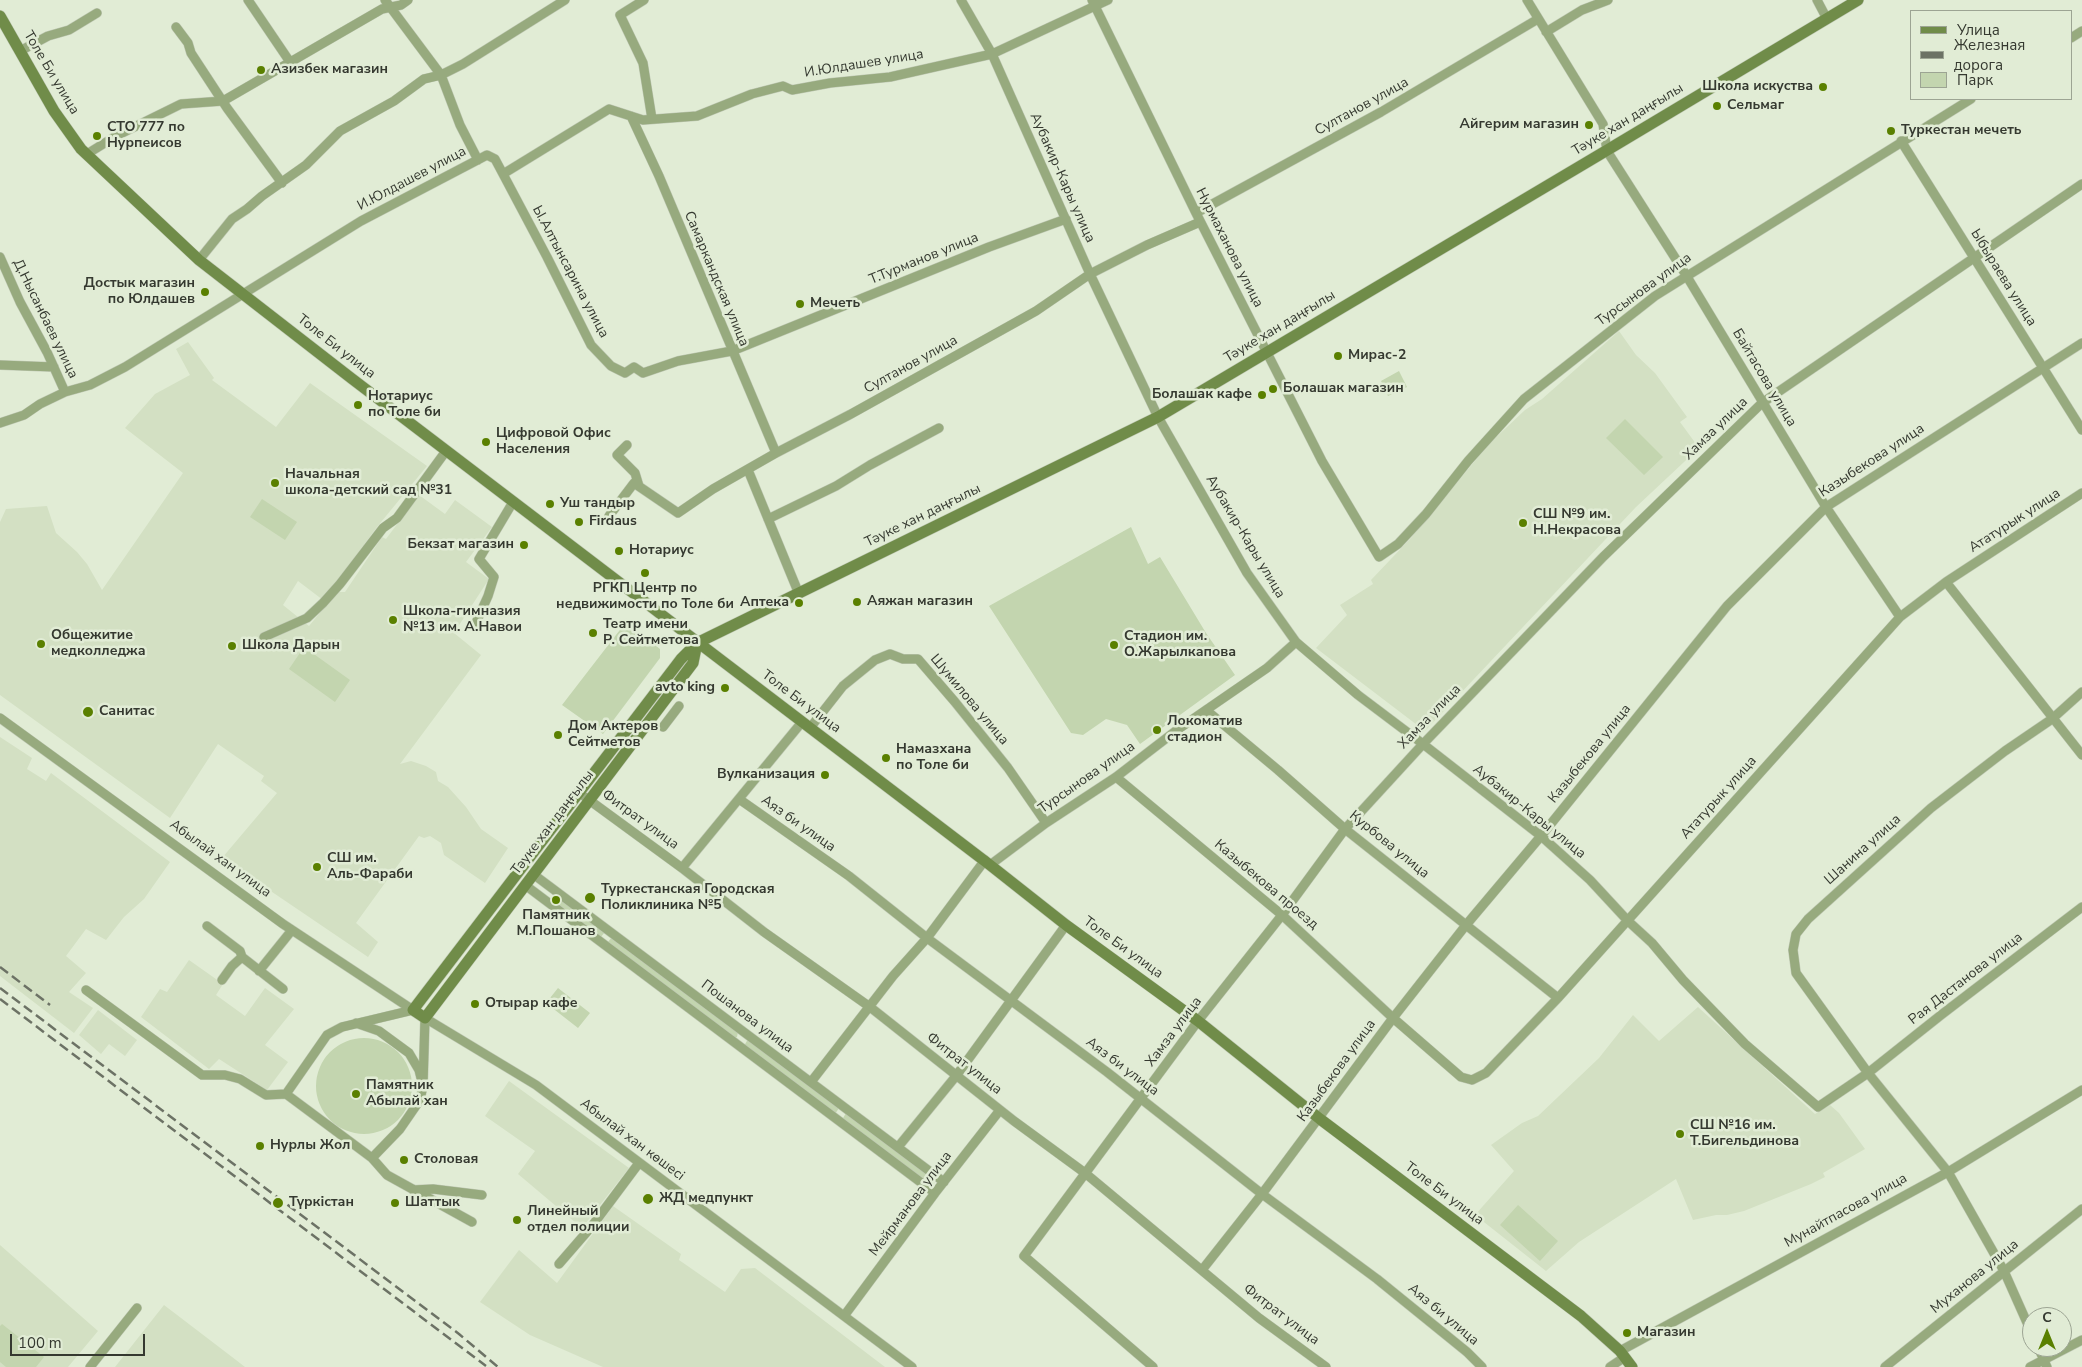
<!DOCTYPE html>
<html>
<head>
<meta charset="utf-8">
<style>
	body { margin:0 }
	#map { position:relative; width:2082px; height:1367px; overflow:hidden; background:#e1ecd5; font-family:"Nunito Sans",sans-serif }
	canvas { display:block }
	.legend { position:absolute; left:1910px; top:10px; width:162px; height:90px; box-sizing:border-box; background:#e1ecd5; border:1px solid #9ca493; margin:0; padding:6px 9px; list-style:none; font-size:15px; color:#353930 }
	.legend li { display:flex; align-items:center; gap:10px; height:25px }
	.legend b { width:25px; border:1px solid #9ca493 }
	.north { position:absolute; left:2022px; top:1307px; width:50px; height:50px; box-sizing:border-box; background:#e1ecd5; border:1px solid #9ca493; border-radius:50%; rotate:0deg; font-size:14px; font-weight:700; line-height:20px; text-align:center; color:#353930 }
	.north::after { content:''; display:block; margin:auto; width:18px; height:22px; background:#5a8000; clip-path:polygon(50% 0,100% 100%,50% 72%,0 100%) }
	.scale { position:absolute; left:10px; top:1334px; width:135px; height:22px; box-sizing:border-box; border:2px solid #353930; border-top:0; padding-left:6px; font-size:15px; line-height:18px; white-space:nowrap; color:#353930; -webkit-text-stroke:4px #e1ecd5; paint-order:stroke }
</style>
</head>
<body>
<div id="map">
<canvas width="2082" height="1367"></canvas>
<ul class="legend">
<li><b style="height:6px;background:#708c49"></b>Улица</li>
<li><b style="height:6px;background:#6c7265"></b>Железная дорога</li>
<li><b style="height:14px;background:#c3d5af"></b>Парк</li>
</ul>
<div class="north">С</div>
<div class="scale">100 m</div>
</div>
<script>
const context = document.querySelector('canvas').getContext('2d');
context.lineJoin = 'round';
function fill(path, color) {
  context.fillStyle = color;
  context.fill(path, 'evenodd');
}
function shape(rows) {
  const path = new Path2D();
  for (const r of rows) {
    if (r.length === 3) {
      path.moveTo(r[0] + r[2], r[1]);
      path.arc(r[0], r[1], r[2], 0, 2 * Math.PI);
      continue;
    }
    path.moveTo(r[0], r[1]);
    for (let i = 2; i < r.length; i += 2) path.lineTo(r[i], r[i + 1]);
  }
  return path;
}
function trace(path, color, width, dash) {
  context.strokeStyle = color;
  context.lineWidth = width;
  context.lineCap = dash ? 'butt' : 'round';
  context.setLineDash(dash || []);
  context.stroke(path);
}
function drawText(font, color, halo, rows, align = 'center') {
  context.font = font + ' "Nunito Sans",sans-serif';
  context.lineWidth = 5;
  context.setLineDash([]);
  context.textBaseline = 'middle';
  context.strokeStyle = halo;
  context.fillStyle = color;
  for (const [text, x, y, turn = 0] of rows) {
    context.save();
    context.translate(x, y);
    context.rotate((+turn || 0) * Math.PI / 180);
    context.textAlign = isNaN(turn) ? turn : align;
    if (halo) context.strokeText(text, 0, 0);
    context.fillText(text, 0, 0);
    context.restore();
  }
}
fill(shape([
	[1619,331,1636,355,1655,373,1687,417,1680,422,1699,448,1636,507,1425,731,1316,648,1347,615,1340,605,1373,584,1371,580,1410,539,1489,444,1525,410,1542,399],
	[188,342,214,378,212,380,276,427,310,383,427,466,377,527,323,600,298,581,283,605,309,626,337,592,345,592,382,537,386,539,419,495,445,514,455,500,492,527,466,562,489,579,454,633,481,655,400,764,411,761,426,766,436,772,438,781,448,787,466,807,481,829,508,848,485,883,444,855,441,843,430,836,424,838,419,836,356,923,378,942,368,957,222,858,277,793,261,781,264,776,218,744,170,818,0,695,0,522,6,509,47,506,56,533,77,552,87,564,102,590,183,473,125,428,155,394,190,375,176,349],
	[0,737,32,758,27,769,46,781,51,773,170,862,144,899,124,917,106,940,86,929,66,956,86,973,69,992,93,1008,74,1033,0,976],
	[189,960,223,984,216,995,245,1016,265,988,294,1009,265,1045,288,1062,267,1090,219,1059,209,1069,141,1017,160,989,167,992],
	[1698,1007,1815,1114,1830,1105,1839,1113,1865,1149,1823,1173,1825,1177,1811,1184,1744,1211,1727,1215,1716,1215,1693,1220,1676,1179,1579,1242,1546,1271,1475,1215,1514,1171,1491,1145,1522,1123,1538,1116,1599,1058,1633,1015,1659,1041],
	[98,1010,137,1040,125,1056,109,1044,101,1054,79,1035],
	[509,1081,629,1168,582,1228,518,1174,535,1151,485,1116],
	[613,1206,681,1254,679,1260,725,1292,741,1269,755,1268,885,1367,603,1367,530,1335,480,1302,519,1250,557,1283],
	[0,1245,98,1331,68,1367,0,1367],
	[164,1305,236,1360,245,1367,115,1367]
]), '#d3e0c3');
fill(shape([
	[1399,371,1407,387,1388,396,1381,381],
	[1625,419,1663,457,1644,475,1606,438],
	[262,499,297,522,285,540,250,517],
	[1131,527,1148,564,1160,557,1206,633,1235,675,1140,744,1127,725,1106,719,1083,735,1071,733,989,606],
	[626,622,660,649,660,658,603,734,562,705],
	[304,647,350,680,335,702,289,669],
	[562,899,605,932,600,938,557,906],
	[612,937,738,1032,737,1037,734,1038,607,943],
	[558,988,590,1013,578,1028,546,1003],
	[364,1086,48],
	[748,1039,839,1108,835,1114,744,1046],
	[846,1113,935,1180,934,1184,931,1187,842,1120],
	[1518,1205,1558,1241,1540,1261,1500,1225],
	[2,1324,44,1357,36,1367,6,1367,0,1362,0,1326]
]), '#c3d5af');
const street = shape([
	[248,0,290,62],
	[385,0,441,75,460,125,478,160],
	[644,0,620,15,643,63,652,119],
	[961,0,992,54,1090,274,1158,417,1247,573,1296,642,1358,695,1423,744,1541,836,1590,880,1628,921,1652,943,1683,980,1745,1044,1818,1107,1868,1073,1941,1015,2082,907],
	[1092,0,1196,213,1322,461,1379,557,1398,544,1426,514,1468,461,1524,399,1655,296,1971,99],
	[1527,0,1603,124,1607,151,1686,275,1826,507,1900,617],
	[1817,0,1827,19],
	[176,27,188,43,191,53,227,108,282,183],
	[1546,32,1582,10,1608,0],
	[2071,38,2082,31],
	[20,51,48,36,69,30,97,13],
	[631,116,659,176,776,453],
	[1901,141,2082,430],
	[87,154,116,136,181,104,223,101,382,9,401,5,408,0],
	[503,174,547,257,591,345,611,366,625,373,634,367,643,373,678,361,732,351,989,247,1066,219],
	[1196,213,1381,112,1538,19],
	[0,257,20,302,47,352,65,392],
	[199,260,232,219,247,209,262,196,306,165,340,131,394,101,424,79,441,75,463,64,565,0],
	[0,365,54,367],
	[0,423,24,415,40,404,65,392,90,385,125,367,361,221,487,155,495,159,503,174,609,109,643,120,697,116,752,94,783,86,792,90,830,83,890,77,992,54,1108,0],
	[627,445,617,455,635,473,639,486],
	[748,470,799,594],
	[609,516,634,483,678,513,713,489,776,453,851,414,1036,311,1090,274,1147,245,1200,222],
	[768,519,836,486,870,465,939,428],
	[1946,582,2082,755],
	[474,627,488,596,494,577,479,559,513,502],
	[264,637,307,618,323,603,340,584,383,528,397,518,446,451],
	[1206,710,1278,770,1345,829,1558,998],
	[0,718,283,924,413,1010],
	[663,727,679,706],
	[810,728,843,686,875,660,890,654,903,659,918,659,955,702,1008,768,1046,823],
	[1116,777,1282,915,1393,1018,1461,1077,1472,1080,1486,1073,1558,998,1900,617,1946,582,2082,493],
	[585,797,682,868,764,932,870,1007,1014,1121,1085,1173,1259,1318,1326,1367],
	[739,799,849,876,927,938,1107,1072,1262,1194,1377,1279,1467,1352,1482,1367],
	[990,865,1046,823,1116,777,1177,730,1267,668,1296,642],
	[682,868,802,722],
	[533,874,944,1182],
	[525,885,935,1193],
	[207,926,240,951,242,957],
	[259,971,292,930],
	[222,980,232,966,242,957,283,989],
	[86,990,202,1075,225,1075,240,1079,266,1095,286,1094],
	[413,1010,342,1027,327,1035,286,1094,372,1158,400,1129,420,1100,423,1086,425,1018,536,1085,912,1367],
	[356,1023,379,1031,409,1053,419,1070,421,1078],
	[811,1082,893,976,927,938,985,860],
	[898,1147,956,1076,1066,925],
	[372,1158,387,1175,472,1222],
	[413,1190,433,1189,482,1195],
	[559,1264,592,1226,639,1163],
	[1202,1270,1262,1194,1393,1018,1466,925,1541,836,1727,606,1826,507,2082,343],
	[844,1316,935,1193,1000,1110],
	[2032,1334,2004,1271,1948,1172,1868,1073,1796,973,1793,950,1796,934,1808,919,1931,808,2005,751,2052,719,2082,692],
	[2038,1347,2047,1367],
	[1620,1351,1948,1172,2082,1090],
	[90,1367,137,1308],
	[1153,1367,1024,1256,1198,1021,1282,915,1345,829,1423,744,1603,557,1762,403,2082,184],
	[1610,1367,1625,1357],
	[1885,1367,2082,1209],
	[2030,1367,2082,1340]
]);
const secondary = shape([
	[0,16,54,111,81,149,199,260,351,378,990,865,1066,925,1198,1021,1320,1119,1581,1316,1620,1351,1632,1367],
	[697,643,693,663,425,1018,413,1010,681,659,697,643,1158,417,1599,155,1858,0]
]);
trace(street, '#bfc8b4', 10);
trace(secondary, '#bfc8b4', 12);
trace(street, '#97aa7e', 9);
trace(secondary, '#708c49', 11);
trace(shape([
	[0,967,50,1005],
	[0,988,459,1334,498,1367],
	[0,999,486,1366]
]), '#6c7265', 2.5, [10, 5]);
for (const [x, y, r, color] of [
	[261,70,5,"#5a8000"],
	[1823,87,5,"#5a8000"],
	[1717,106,5,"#5a8000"],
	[1589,125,5,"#5a8000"],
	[1891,131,5,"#5a8000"],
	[97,136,5,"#5a8000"],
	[205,292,5,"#5a8000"],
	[800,304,5,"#5a8000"],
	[1338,356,5,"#5a8000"],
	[1273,389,5,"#5a8000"],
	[1262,395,5,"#5a8000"],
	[358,405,5,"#5a8000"],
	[486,442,5,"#5a8000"],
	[275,483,5,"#5a8000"],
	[550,504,5,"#5a8000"],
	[579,522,5,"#5a8000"],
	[1523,523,5,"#5a8000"],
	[524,545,5,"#5a8000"],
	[619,551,5,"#5a8000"],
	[645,573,5,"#5a8000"],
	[857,602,5,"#5a8000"],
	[799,603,5,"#5a8000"],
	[393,620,5,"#5a8000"],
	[593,633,5,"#5a8000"],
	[41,644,5,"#5a8000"],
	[1114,645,5,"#5a8000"],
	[232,646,5,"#5a8000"],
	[725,688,5,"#5a8000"],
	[88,712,6,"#5a8000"],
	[1157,730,5,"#5a8000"],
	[558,735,5,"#5a8000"],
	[886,758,5,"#5a8000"],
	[825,775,5,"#5a8000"],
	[317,867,5,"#5a8000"],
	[590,898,6,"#5a8000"],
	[556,900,5,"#5a8000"],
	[475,1004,5,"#5a8000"],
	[356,1094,5,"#5a8000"],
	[1680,1134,5,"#5a8000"],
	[260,1146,5,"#5a8000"],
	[404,1160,5,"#5a8000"],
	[648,1199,6,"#5a8000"],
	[278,1203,6,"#5a8000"],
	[395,1203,5,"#5a8000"],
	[517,1220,5,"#5a8000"],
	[1627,1333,5,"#5a8000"]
]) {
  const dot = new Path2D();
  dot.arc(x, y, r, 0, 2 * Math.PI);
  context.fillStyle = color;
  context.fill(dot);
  trace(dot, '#e1ecd5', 2);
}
drawText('14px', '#353930', '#e1ecd5', [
	["И.Юлдашев улица",864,64,-9],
	["Толе Би улица",51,73,59],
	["Султанов улица",1362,107,-29],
	["Тәуке хан даңғылы",1628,120,-31],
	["Аубакир-Кары улица",1062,178,66],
	["И.Юлдашев улица",412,179,-28],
	["Нурмаханова улица",1229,248,63],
	["Т.Турманов улица",924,259,-22],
	["Ы.Алтынсарина улица",570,272,62],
	["Ыбыраева улица",2003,278,58],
	["Самаркандская улица",716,279,67],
	["Турсынова улица",1644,290,-36],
	["Д.Нысанбаев улица",45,319,64],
	["Тәуке хан даңғылы",1280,327,-31],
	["Толе Би улица",336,347,38],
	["Султанов улица",911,365,-29],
	["Байтасова улица",1764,378,59],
	["Хамза улица",1716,429,-44],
	["Казыбекова улица",1872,461,-33],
	["Тәуке хан даңғылы",923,516,-26],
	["Ататурык улица",2015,521,-33],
	["Аубакир-Кары улица",1245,537,59],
	["Шумилова улица",969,700,50],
	["Толе Би улица",801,702,37],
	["Хамза улица",1430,717,-46],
	["Казыбекова улица",1590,754,-51],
	["Турсынова улица",1087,778,-35],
	["Ататурык улица",1719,798,-48],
	["Аубакир-Кары улица",1529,812,39],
	["Фитрат улица",640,820,36],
	["Тәуке хан даңғылы",553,823,-53],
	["Аяз би улица",798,824,35],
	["Курбова улица",1389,845,39],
	["Шанина улица",1863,850,-42],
	["Абылай хан улица",220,859,36],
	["Казыбекова проезд",1266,885,40],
	["Толе Би улица",1123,948,36],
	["Рая Дастанова улица",1966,979,-38],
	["Пошанова улица",747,1017,37],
	["Хамза улица",1174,1032,-53],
	["Фитрат улица",964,1064,38],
	["Аяз би улица",1122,1067,37],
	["Казыбекова улица",1337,1071,-54],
	["Абылай хан көшесі",632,1140,37],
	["Толе Би улица",1444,1194,37],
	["Мейрманова улица",911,1204,-53],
	["Мунайтпасова улица",1846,1211,-29],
	["Муханова улица",1975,1277,-39],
	["Фитрат улица",1281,1315,37],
	["Аяз би улица",1443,1315,40]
]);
drawText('bold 14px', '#353930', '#e1ecd5', [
	["Азизбек магазин",271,70],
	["Школа искуства",1813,87,"right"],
	["Сельмаг",1727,106],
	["Айгерим магазин",1579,125,"right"],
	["СТО 777 по",107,128],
	["Нурпеисов",107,144],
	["Туркестан мечеть",1901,131],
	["Достык магазин",195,284,"right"],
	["по Юлдашев",195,300,"right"],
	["Мечеть",810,304],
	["Мирас-2",1348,356],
	["Болашак магазин",1283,389],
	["Болашак кафе",1252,395,"right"],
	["Нотариус",368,397],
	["по Толе би",368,413],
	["Цифровой Офис",496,434],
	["Населения",496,450],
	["Начальная",285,475],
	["школа-детский сад №31",285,491],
	["Уш тандыр",560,504],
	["СШ №9 им.",1533,515],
	["Н.Некрасова",1533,531],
	["Firdaus",589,522],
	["Бекзат магазин",514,545,"right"],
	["Нотариус",629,551],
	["РГКП Центр по",645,589,"center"],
	["недвижимости по Толе би",645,605,"center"],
	["Аяжан магазин",867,602],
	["Аптека",789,603,"right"],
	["Школа-гимназия",403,612],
	["№13 им. А.Навои",403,628],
	["Театр имени",603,625],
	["Р. Сейтметова",603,641],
	["Общежитие",51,636],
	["медколледжа",51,652],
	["Стадион им.",1124,637],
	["О.Жарылкапова",1124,653],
	["Школа Дарын",242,646],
	["avto king",715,688,"right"],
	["Санитас",99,712],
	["Локоматив",1167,722],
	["стадион",1167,738],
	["Дом Актеров",568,727],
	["Сейтметов",568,743],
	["Намазхана",896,750],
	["по Толе би",896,766],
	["Вулканизация",815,775,"right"],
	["СШ им.",327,859],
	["Аль-Фараби",327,875],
	["Туркестанская Городская",601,890],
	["Поликлиника №5",601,906],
	["Памятник",556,916,"center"],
	["М.Пошанов",556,932,"center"],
	["Отырар кафе",485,1004],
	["Памятник",366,1086],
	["Абылай хан",366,1102],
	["СШ №16 им.",1690,1126],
	["Т.Бигельдинова",1690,1142],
	["Нурлы Жол",270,1146],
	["Столовая",414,1160],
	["ЖД медпункт",659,1199],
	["Түркістан",289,1203],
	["Шаттык",405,1203],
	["Линейный",527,1212],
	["отдел полиции",527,1228],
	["Магазин",1637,1333]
], 'left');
</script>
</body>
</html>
